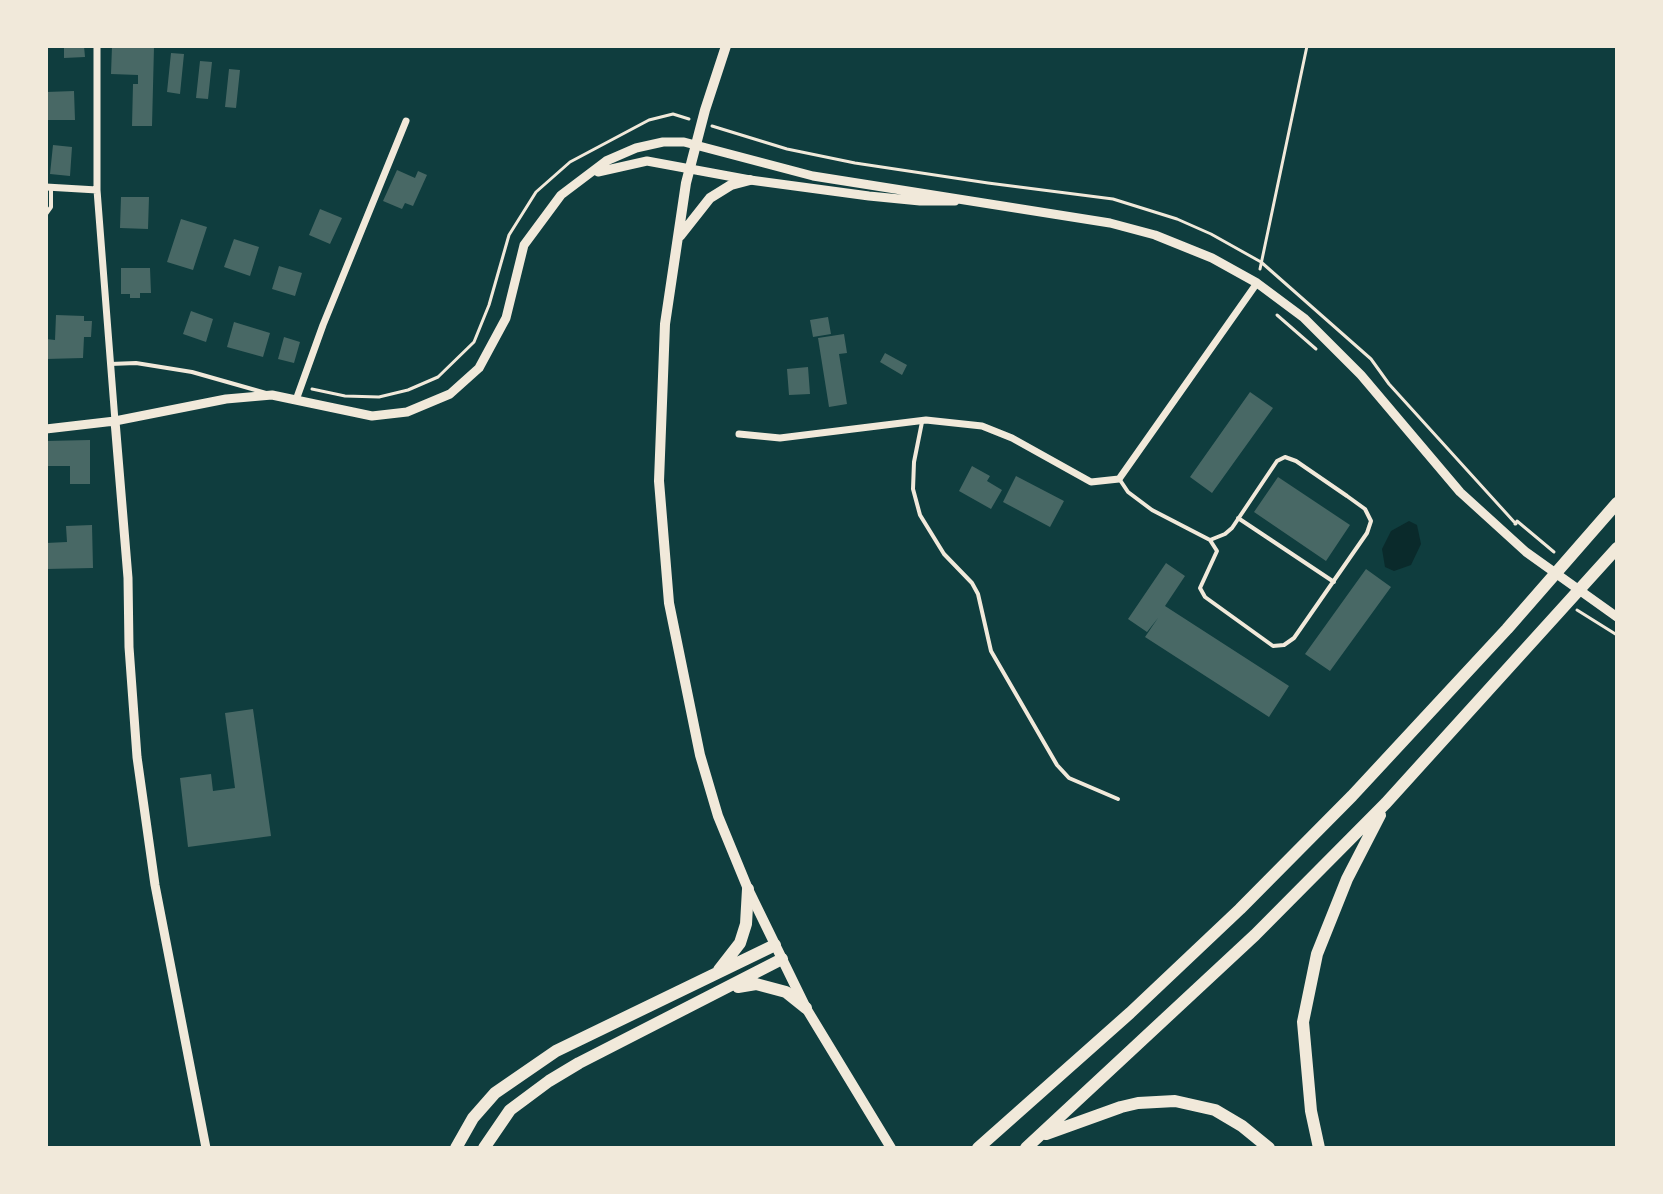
<!DOCTYPE html>
<html>
<head>
<meta charset="utf-8">
<style>
	body { margin:0 }
	#map { position:relative; width:1663px; height:1194px; overflow:hidden; background:#0f3d3e; font-family:Rubik,sans-serif }
	canvas { display:block }
	.frame { position:absolute; inset:0; border:48px solid #f1e9da; pointer-events:none }
</style>
</head>
<body>
<div id="map">
<canvas width="1663" height="1194"></canvas>
<div class="frame"></div>
</div>
<script>
const context = document.querySelector('canvas').getContext('2d');
context.lineJoin = 'round';
function fill(path, color) {
  context.fillStyle = color;
  context.fill(path, 'evenodd');
}
function shape(rows) {
  const path = new Path2D();
  for (const r of rows) {
    path.moveTo(r[0], r[1]);
    for (let i = 2; i < r.length; i += 2) path.lineTo(r[i], r[i + 1]);
  }
  return path;
}
function trace(path, color, width, dash) {
  context.strokeStyle = color;
  context.lineWidth = width;
  context.lineCap = dash ? 'butt' : 'round';
  context.setLineDash(dash || []);
  context.stroke(path);
}
fill(shape([
	[1409,521,1417,525,1421,544,1411,565,1394,571,1385,567,1382,549,1391,531]
]), '#0a2a2b');
fill(shape([
	[64,46,84,46,85,57,64,58],
	[112,46,154,47,152,126,132,126,133,84,138,84,138,75,111,74],
	[171,53,184,54,180,94,167,92],
	[200,61,212,62,208,99,196,98],
	[229,69,240,70,236,108,225,107],
	[74,91,75,120,46,120,46,92],
	[53,145,72,147,70,176,50,174],
	[397,170,415,178,418,171,427,175,413,206,405,203,402,209,383,201],
	[121,197,149,197,148,229,120,228],
	[320,209,342,218,330,244,309,235],
	[181,219,207,227,193,270,167,262],
	[234,239,259,247,250,276,224,267],
	[279,266,302,273,295,296,272,289],
	[121,268,150,268,151,293,140,293,140,298,130,298,130,294,121,294],
	[191,311,213,319,206,342,183,334],
	[56,315,84,316,84,321,92,321,91,337,84,337,83,358,46,359,46,339,55,340],
	[828,317,831,334,813,337,810,320],
	[234,322,270,333,263,357,227,347],
	[844,334,847,353,839,354,847,404,829,407,818,338],
	[284,337,300,342,294,363,278,359],
	[885,353,907,365,902,375,880,362],
	[808,367,810,394,789,395,787,369],
	[1250,392,1273,408,1212,493,1190,477],
	[90,440,90,484,70,484,70,466,46,466,46,441],
	[972,466,990,476,987,481,1002,490,991,509,959,491],
	[1016,476,1064,501,1050,527,1003,502],
	[1278,477,1350,525,1326,561,1254,512],
	[92,525,93,568,46,569,46,543,67,542,66,526],
	[1166,563,1185,576,1165,606,1289,686,1269,717,1145,637,1158,618,1147,632,1128,619],
	[1366,569,1391,587,1330,671,1305,654],
	[253,709,271,836,188,847,180,778,211,774,213,791,235,788,225,713]
]), '#486865');
trace(shape([
	[712,126,787,149,855,163,988,183,1113,199,1177,219,1211,234,1261,262,1371,359,1389,384,1516,524],
	[1260,269,1307,46],
	[1277,315,1316,349],
	[312,389,345,396,379,397,408,390,438,377,474,342,489,305,509,235,536,192,570,162,649,120,673,114,689,119],
	[1515,524,1517,521,1554,552],
	[1577,610,1617,635]
]), '#f1e9da', 3);
trace(shape([
	[46,214,51,207,51,188],
	[110,364,136,363,192,372,266,393],
	[922,422,914,462,913,489,920,515,944,554,972,583,978,594,991,651,1057,765,1069,778,1118,799],
	[1120,480,1128,492,1152,510,1210,540,1217,551,1200,588,1205,597,1273,646,1284,645,1294,638,1367,533,1371,521,1365,509,1347,496,1296,461,1285,457,1277,461,1232,528,1225,534,1210,540],
	[1238,518,1334,582]
]), '#f1e9da', 4);
trace(shape([
	[97,46,97,190,115,421],
	[46,187,97,190],
	[296,400,323,325,406,121],
	[739,434,780,438,926,420,982,426,1012,438,1091,482,1119,479,1257,283]
]), '#f1e9da', 7);
trace(shape([
	[598,172,647,161,750,180,869,196,920,201,955,201],
	[115,421,128,578,129,647,137,757,155,885,206,1148],
	[46,429,115,421,226,399,272,395,372,416,407,412,450,394,479,368,506,318,524,245,561,195,606,161,636,148,663,142,684,142,813,176,1110,223,1155,235,1212,258,1257,283,1304,318,1361,375,1460,492,1526,552,1617,617]
]), '#f1e9da', 9);
trace(shape([
	[726,46,705,110,686,183,665,324,659,481,669,603,700,755,718,816,748,889,806,1008,891,1148],
	[680,236,710,198,731,185,750,180]
]), '#f1e9da', 10);
trace(shape([
	[719,970,740,943,746,924,748,889],
	[738,987,756,984,786,992,806,1008],
	[1046,1134,1121,1107,1138,1103,1175,1101,1215,1110,1242,1126,1269,1148],
	[456,1148,473,1118,495,1093,556,1051,775,945],
	[484,1148,510,1110,549,1081,579,1063,782,959],
	[978,1148,1130,1013,1240,909,1352,796,1507,629,1617,503],
	[1026,1148,1255,935,1386,803,1617,548],
	[1319,1148,1311,1111,1303,1022,1317,954,1347,879,1380,815]
]), '#f1e9da', 12);
</script>
</body>
</html>
